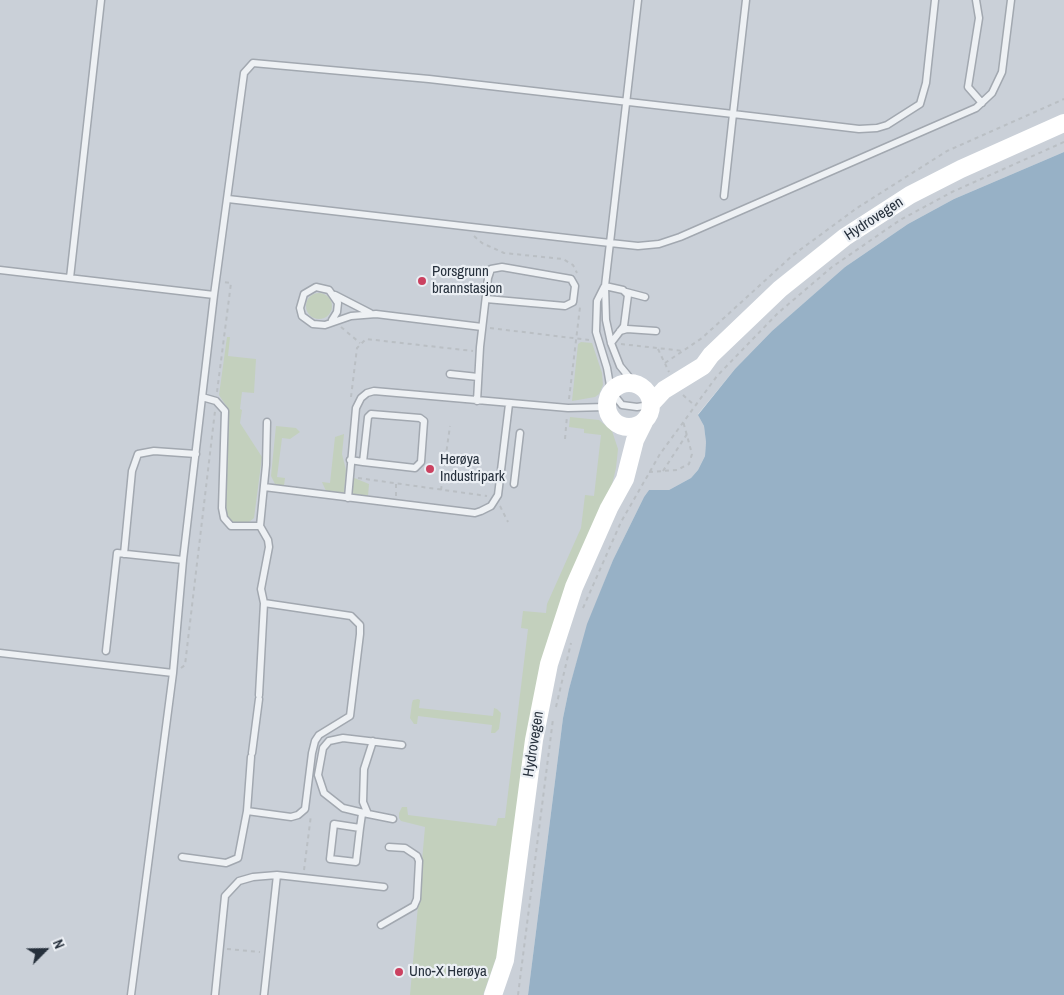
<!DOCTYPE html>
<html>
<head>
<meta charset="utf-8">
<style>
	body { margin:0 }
	#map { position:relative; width:1064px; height:995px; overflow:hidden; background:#dce1e6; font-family:"Archivo Narrow",sans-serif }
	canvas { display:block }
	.north { position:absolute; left:20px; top:925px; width:50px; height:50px; -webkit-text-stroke:4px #ebeff4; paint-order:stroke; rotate:67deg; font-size:14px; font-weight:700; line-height:20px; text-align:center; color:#26303c }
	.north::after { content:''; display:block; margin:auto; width:18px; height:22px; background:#26303c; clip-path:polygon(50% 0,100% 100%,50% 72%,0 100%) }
</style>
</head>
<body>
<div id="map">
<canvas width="1064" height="995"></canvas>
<div class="north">N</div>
</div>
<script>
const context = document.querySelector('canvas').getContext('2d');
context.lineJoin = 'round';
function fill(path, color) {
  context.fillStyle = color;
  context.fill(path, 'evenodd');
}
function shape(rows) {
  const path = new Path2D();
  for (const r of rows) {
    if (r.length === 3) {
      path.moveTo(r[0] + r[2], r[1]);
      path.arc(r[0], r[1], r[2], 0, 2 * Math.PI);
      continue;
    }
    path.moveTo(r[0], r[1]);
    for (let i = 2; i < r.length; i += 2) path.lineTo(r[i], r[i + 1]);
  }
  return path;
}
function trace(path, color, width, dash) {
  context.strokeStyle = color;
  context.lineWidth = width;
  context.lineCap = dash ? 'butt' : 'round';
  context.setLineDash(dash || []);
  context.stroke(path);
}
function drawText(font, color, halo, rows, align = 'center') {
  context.font = font + ' "Archivo Narrow",sans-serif';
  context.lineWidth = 4.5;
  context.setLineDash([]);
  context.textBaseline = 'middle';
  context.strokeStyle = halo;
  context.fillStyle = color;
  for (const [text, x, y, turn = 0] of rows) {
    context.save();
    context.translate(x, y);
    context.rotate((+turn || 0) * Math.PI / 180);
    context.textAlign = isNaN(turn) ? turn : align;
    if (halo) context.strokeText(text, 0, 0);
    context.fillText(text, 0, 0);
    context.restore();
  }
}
fill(shape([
	[0,0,1064,0,1064,152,954,199,908,224,845,267,772,331,735,369,698,414,704,426,706,442,705,456,698,470,691,478,669,490,649,490,644,497,613,560,588,624,569,689,563,718,528,995,0,995]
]), '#cad0d8');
fill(shape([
	[319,306,13],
	[227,337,230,337,228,356,256,359,254,393,242,392,240,409,242,410,240,423,262,457,254,518,249,522,233,522,226,515,225,506,227,407,219,395],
	[581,342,592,343,602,373,603,385,599,394,595,397,572,401,578,344],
	[570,417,599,420,612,431,618,449,616,468,611,489,578,562,501,944,483,995,410,995,425,827,401,821,399,818,399,813,402,807,407,807,408,815,496,826,498,818,505,818,528,629,521,628,523,611,546,613,547,604,581,528,585,495,594,496,601,435,584,433,584,429,569,427],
	[276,426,296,428,300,432,290,439,282,438,277,477,285,478,284,486,275,484,271,476],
	[344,434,342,454,346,470,344,493,326,491,322,482,330,483,335,437],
	[352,477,369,484,368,496,348,493],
	[418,699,420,700,419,708,493,716,494,708,497,709,501,713,499,729,495,733,491,733,492,725,418,716,417,724,414,724,410,718,412,703,413,700]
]), '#c3d0bd');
fill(shape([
	[1064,152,1064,995,528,995,563,718,569,689,587,624,613,560,644,497,649,490,669,490,691,478,698,470,705,456,706,442,704,426,698,415,735,369,772,331,845,267,908,224,954,199]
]), '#97b1c6');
const lane = shape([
	[976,0,979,18,968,87,982,103],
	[724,196,733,114,859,129,877,128,887,125,920,104,926,83,935,0],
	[228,199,610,243,638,246,659,244,680,237,976,108,992,93,1002,72,1011,0],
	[0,270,214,295,183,560,173,673,131,995],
	[70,278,101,0],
	[605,286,623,290,628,295,624,326,611,343],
	[604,287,597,301,596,332,607,368,611,391,622,405,637,407,650,405],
	[626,292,645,297],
	[214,295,244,73,253,63,429,79,733,114,746,0],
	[335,295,370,313],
	[332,320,337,312,338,303,329,290,316,287,304,294,300,308,302,316,313,324,325,325,351,316,376,314,482,327],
	[620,331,627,329,656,331],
	[450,374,478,377],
	[634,383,620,366,611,343,606,320,605,286,638,0],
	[202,397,216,401,225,411,222,508,224,518,231,526,260,526],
	[477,401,480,347,488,278,491,269,502,267,571,279,575,286,573,302,565,306,486,299],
	[350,460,363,462,415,468,421,462,424,421,420,418,371,414,368,417,363,462],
	[514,484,520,433],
	[264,487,475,513,481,511,491,506,498,495,509,404],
	[348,498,356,408,361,398,367,393,374,391,568,408,606,407],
	[124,554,132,471,138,454,154,451,196,454],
	[106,651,117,553,183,560],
	[0,653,173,673],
	[259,695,264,603],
	[373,741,364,769,363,802,368,814,393,819],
	[252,753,259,699],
	[247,811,291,817,298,815,305,809,312,753,315,741,319,735,350,716,360,634,360,625,351,616,264,603,261,589,269,547,268,540,260,526,266,465,267,422],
	[368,814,343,808,324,793,318,775,323,748,329,741,343,738,402,745],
	[360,828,334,824,330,859,356,862,360,828,362,814],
	[182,857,226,863,238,858,247,811,251,757],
	[381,925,414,906,417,899,419,861,417,856,405,848,389,847],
	[215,995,225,896,239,881,253,877,277,875,384,887],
	[264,995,277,875]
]);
trace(lane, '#a2a8b0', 9);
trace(shape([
	[474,236,482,243,504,253,563,259,573,265,577,273],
	[341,327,360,343],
	[490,328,589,340],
	[621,344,684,351],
	[658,349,669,372],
	[665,363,702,338,793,255,857,208,947,151,1064,99],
	[217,392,231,283,223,282],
	[683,395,694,405],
	[351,397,357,348,366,339,473,351],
	[569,399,580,307],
	[565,439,567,416],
	[663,471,687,434],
	[649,472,677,470,689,464,692,454,683,421],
	[358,478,487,496],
	[396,484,396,496],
	[441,490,450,426],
	[500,506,508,522],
	[583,608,621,522,660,454,717,376,778,313,832,267,900,220,952,192,1064,142],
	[181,668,185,665,215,411],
	[556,707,571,643],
	[304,870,311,815],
	[227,949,260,952],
	[518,995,553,719]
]), '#babfc4', 2, [4, 4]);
trace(lane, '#eef1f4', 6);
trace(shape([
	[629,405,22],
	[651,404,664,390,703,366,711,355,780,289,845,237,910,195,961,169,1064,123],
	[493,995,505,960,534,740,549,664,574,587,609,508,625,479,635,440,644,422]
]), '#fff', 18);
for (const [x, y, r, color] of [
	[422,281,5,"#cb4160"],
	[430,469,5,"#cb4160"],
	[399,972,5,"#cb4160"]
]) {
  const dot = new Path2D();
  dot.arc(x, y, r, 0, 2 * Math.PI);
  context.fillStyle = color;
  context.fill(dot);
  trace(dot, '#ebeff4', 2);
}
drawText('15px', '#26303c', '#ebeff4', [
	["Hydrovegen",874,219,-33],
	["Hydrovegen",534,744,-81]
]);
drawText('15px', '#26303c', '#ebeff4', [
	["Porsgrunn",432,272],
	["brannstasjon",432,289],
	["Herøya",440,460],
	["Industripark",440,477],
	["Uno-X Herøya",409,972]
], 'left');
</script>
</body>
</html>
